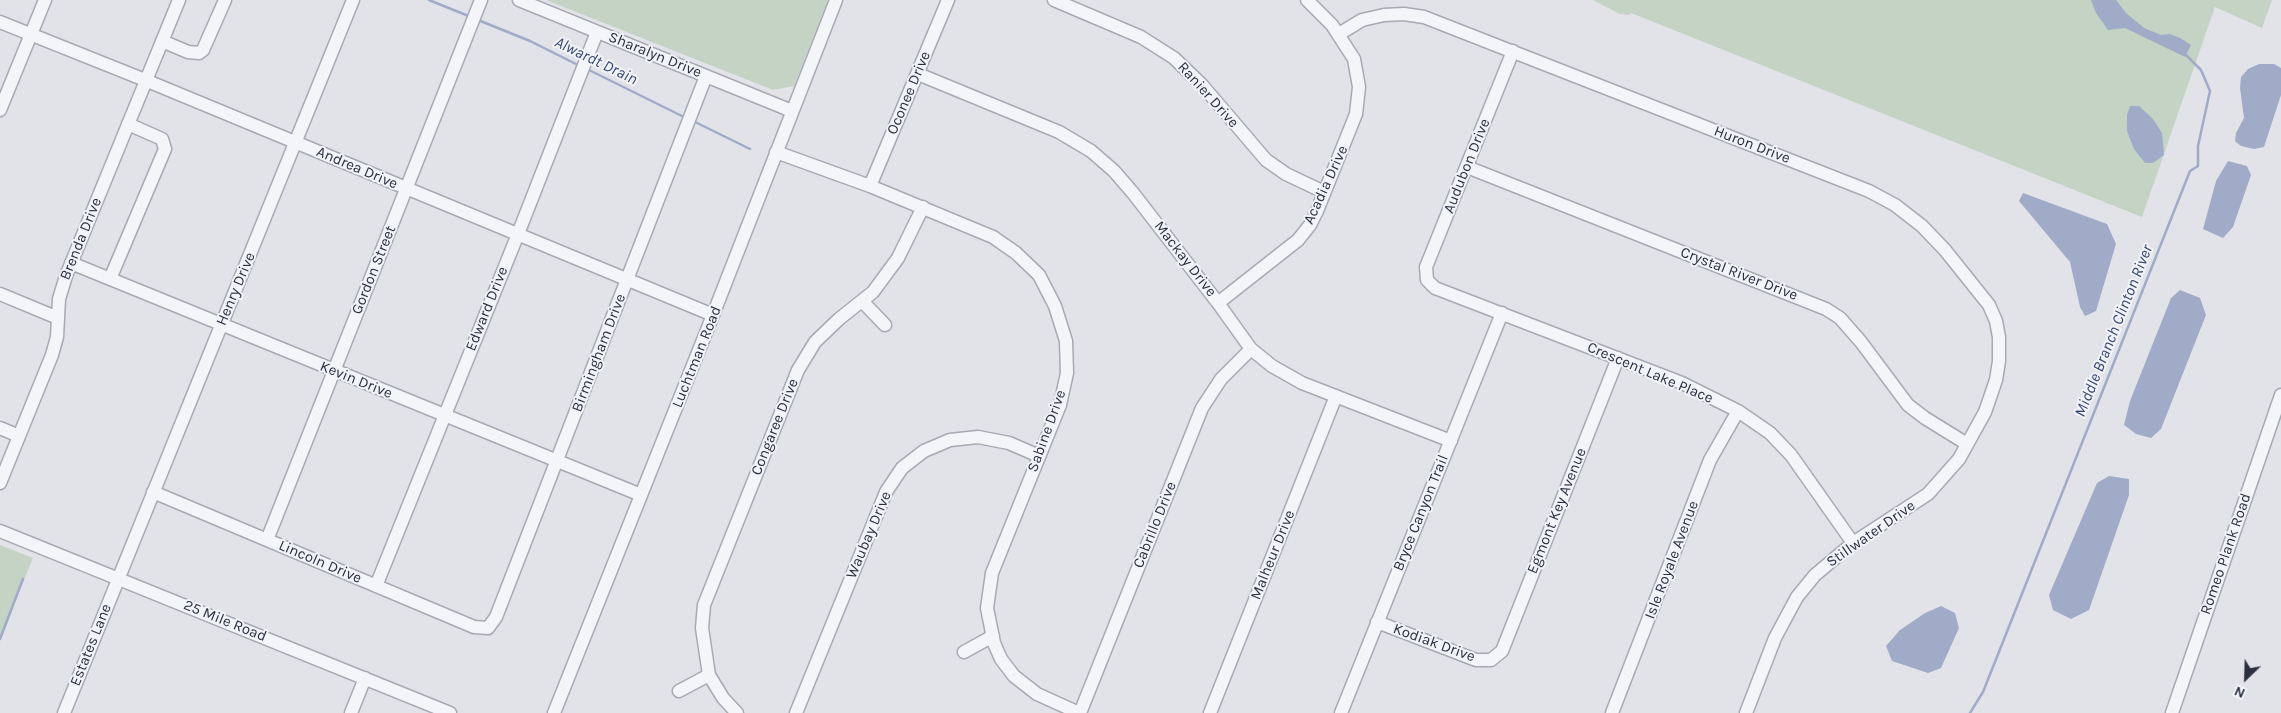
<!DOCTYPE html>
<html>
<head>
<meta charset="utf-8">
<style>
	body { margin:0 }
	#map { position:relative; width:2281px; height:713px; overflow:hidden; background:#e2e3e9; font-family:Karla,sans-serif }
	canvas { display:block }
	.north { position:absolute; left:2221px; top:653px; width:50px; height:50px; -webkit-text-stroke:4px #f1f3f7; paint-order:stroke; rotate:204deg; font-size:14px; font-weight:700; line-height:20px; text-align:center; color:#2b2f40 }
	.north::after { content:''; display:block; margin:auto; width:18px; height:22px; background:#2b2f40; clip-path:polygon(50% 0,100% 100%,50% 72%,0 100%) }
</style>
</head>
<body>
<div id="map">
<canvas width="2281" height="713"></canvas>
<div class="north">N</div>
</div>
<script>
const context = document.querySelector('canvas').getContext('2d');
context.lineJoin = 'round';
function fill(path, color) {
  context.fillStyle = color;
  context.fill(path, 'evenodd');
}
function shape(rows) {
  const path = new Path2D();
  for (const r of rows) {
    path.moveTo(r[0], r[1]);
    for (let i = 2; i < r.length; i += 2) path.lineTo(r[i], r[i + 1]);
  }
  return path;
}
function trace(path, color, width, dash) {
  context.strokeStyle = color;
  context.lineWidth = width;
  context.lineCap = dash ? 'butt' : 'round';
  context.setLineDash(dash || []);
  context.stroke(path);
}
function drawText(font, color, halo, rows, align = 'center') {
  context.font = font + ' Karla,sans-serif';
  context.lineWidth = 4;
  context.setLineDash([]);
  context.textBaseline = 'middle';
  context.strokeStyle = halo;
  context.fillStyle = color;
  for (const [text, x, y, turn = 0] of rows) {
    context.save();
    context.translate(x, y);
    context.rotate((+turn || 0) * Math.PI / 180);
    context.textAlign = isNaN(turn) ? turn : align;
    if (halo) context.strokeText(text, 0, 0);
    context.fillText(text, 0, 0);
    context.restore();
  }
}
fill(shape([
	[546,0,828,0,794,86,773,90],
	[1593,0,2272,0,2262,28,2215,7,2142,217,1631,13,1629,15,1620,14],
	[0,545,33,558,0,638]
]), '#c4d3c3');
fill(shape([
	[2091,0,2116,0,2126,13,2144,28,2161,35,2170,34,2180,38,2191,45,2185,57,2125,28,2108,30,2096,13],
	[2259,64,2274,64,2281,68,2281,95,2264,147,2254,149,2241,146,2235,141,2236,133,2244,118,2240,88,2241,77,2248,69],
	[2130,106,2139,106,2153,119,2162,133,2164,155,2153,163,2145,163,2134,149,2127,131,2127,115],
	[2228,161,2247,166,2251,175,2233,227,2223,238,2203,229,2216,181],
	[2023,193,2107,224,2116,244,2096,311,2085,316,2080,307,2070,262,2019,201],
	[2180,290,2200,298,2206,315,2161,429,2151,438,2136,434,2124,425,2130,401,2171,298],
	[2109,476,2129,479,2129,495,2089,610,2071,619,2053,610,2049,595,2097,483],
	[1941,606,1955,613,1959,628,1941,668,1928,673,1892,661,1886,646,1900,630,1925,613]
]), '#9fabc7');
trace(shape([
	[429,0,471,17],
	[478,20,530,41,580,66],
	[587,69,686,118],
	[693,121,750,149],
	[0,639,23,579],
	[1970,713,1983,692,2190,171,2198,166,2198,146,2210,91,2201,70,2185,54]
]), '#9fabc7', 2.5);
const minor = shape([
	[519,0,792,111],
	[1054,0,1141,37,1174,58,1202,85,1266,160,1286,174,1324,192],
	[0,22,145,80,713,315],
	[1339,34,1362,20,1384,15,1404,14,1424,17,1869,191,1895,205,1922,226,1945,250,1989,305,1996,321,1999,337,1999,361,1996,380,1985,412,1959,459,1928,494,1853,543,1815,575,1797,597,1775,638,1746,713],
	[162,41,188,52,199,53,203,50,225,0],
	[1513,51,1426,267,1427,280,1435,288,1682,383,1738,411,1770,433,1791,455,1853,543],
	[918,74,1059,132,1091,151,1114,171,1133,193,1218,303,1251,349,1272,366,1302,383,1451,441],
	[0,110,45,0],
	[776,152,870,186,993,237,1016,253,1039,275,1055,306,1066,341,1067,373,1060,405,992,573,987,608,994,643,1001,659,1014,676,1037,694,1079,713],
	[1467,167,1826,309,1840,318,1861,342,1908,405,1925,418,1967,444],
	[870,186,948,0],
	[71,263,641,495],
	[110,279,165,149,162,139,128,124],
	[0,294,58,318],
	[862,301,885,325],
	[1218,303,1298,240,1310,225,1317,211,1356,114,1359,87,1354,59,1332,25,1307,0],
	[0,428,19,436],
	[0,483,52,355,57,337,59,299,66,276,179,0],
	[153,492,474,627,488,628,496,617,706,76],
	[0,531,450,713],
	[267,540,481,0],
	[376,586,518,234,597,32],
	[1377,622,1476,660,1491,660,1502,651,1618,358],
	[964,652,993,636],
	[679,691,709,675],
	[64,713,353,0],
	[351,713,365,678],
	[554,713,713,315,836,0],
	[737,713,723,698,709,675,702,628,704,605,798,370,815,342,839,319,873,292,898,258,923,207],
	[796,713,886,492,902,468,924,451,950,440,978,437,1009,443,1039,456],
	[1080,713,1202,408,1221,379,1251,349],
	[1210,713,1336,396],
	[1341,713,1502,313],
	[1612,713,1710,460,1738,411],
	[2172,713,2281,395]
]);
trace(minor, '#a7a9b3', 15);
trace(minor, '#f4f5f8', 12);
drawText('15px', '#2b2f40', '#f1f3f7', [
	["Sharalyn Drive",655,55,22],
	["Oconee Drive",909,93,-67],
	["Ranier Drive",1208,95,48],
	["Huron Drive",1752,145,21],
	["Audubon Drive",1467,166,-68],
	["Andrea Drive",357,168,23],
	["Acadia Drive",1326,185,-65],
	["Brenda Drive",81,239,-68],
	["Mackay Drive",1185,259,52],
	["Gordon Street",374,270,-68],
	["Crystal River Drive",1739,274,21],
	["Henry Drive",236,289,-67],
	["Edward Drive",487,309,-68],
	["Birmingham Drive",599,353,-69],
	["Luchtman Road",697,357,-68],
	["Crescent Lake Place",1650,373,23],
	["Kevin Drive",356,380,22],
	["Congaree Drive",775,427,-68],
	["Sabine Drive",1047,431,-70],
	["Egmont Key Avenue",1557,511,-68],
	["Bryce Canyon Trail",1421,513,-68],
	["Cabrillo Drive",1155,525,-68],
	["Stillwater Drive",1871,534,-35],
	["Waubay Drive",869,535,-67],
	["Romeo Plank Road",2226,554,-71],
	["Malheur Drive",1273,555,-68],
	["Isle Royale Avenue",1672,560,-69],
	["Lincoln Drive",320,562,23],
	["25 Mile Road",225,621,22],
	["Kodiak Drive",1434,643,20],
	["Estates Lane",91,645,-68]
]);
drawText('italic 16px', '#374772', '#f1f3f7', [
	["Alwardt Drain",596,61,26],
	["Middle Branch Clinton River",2114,331,-68]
]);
</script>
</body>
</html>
